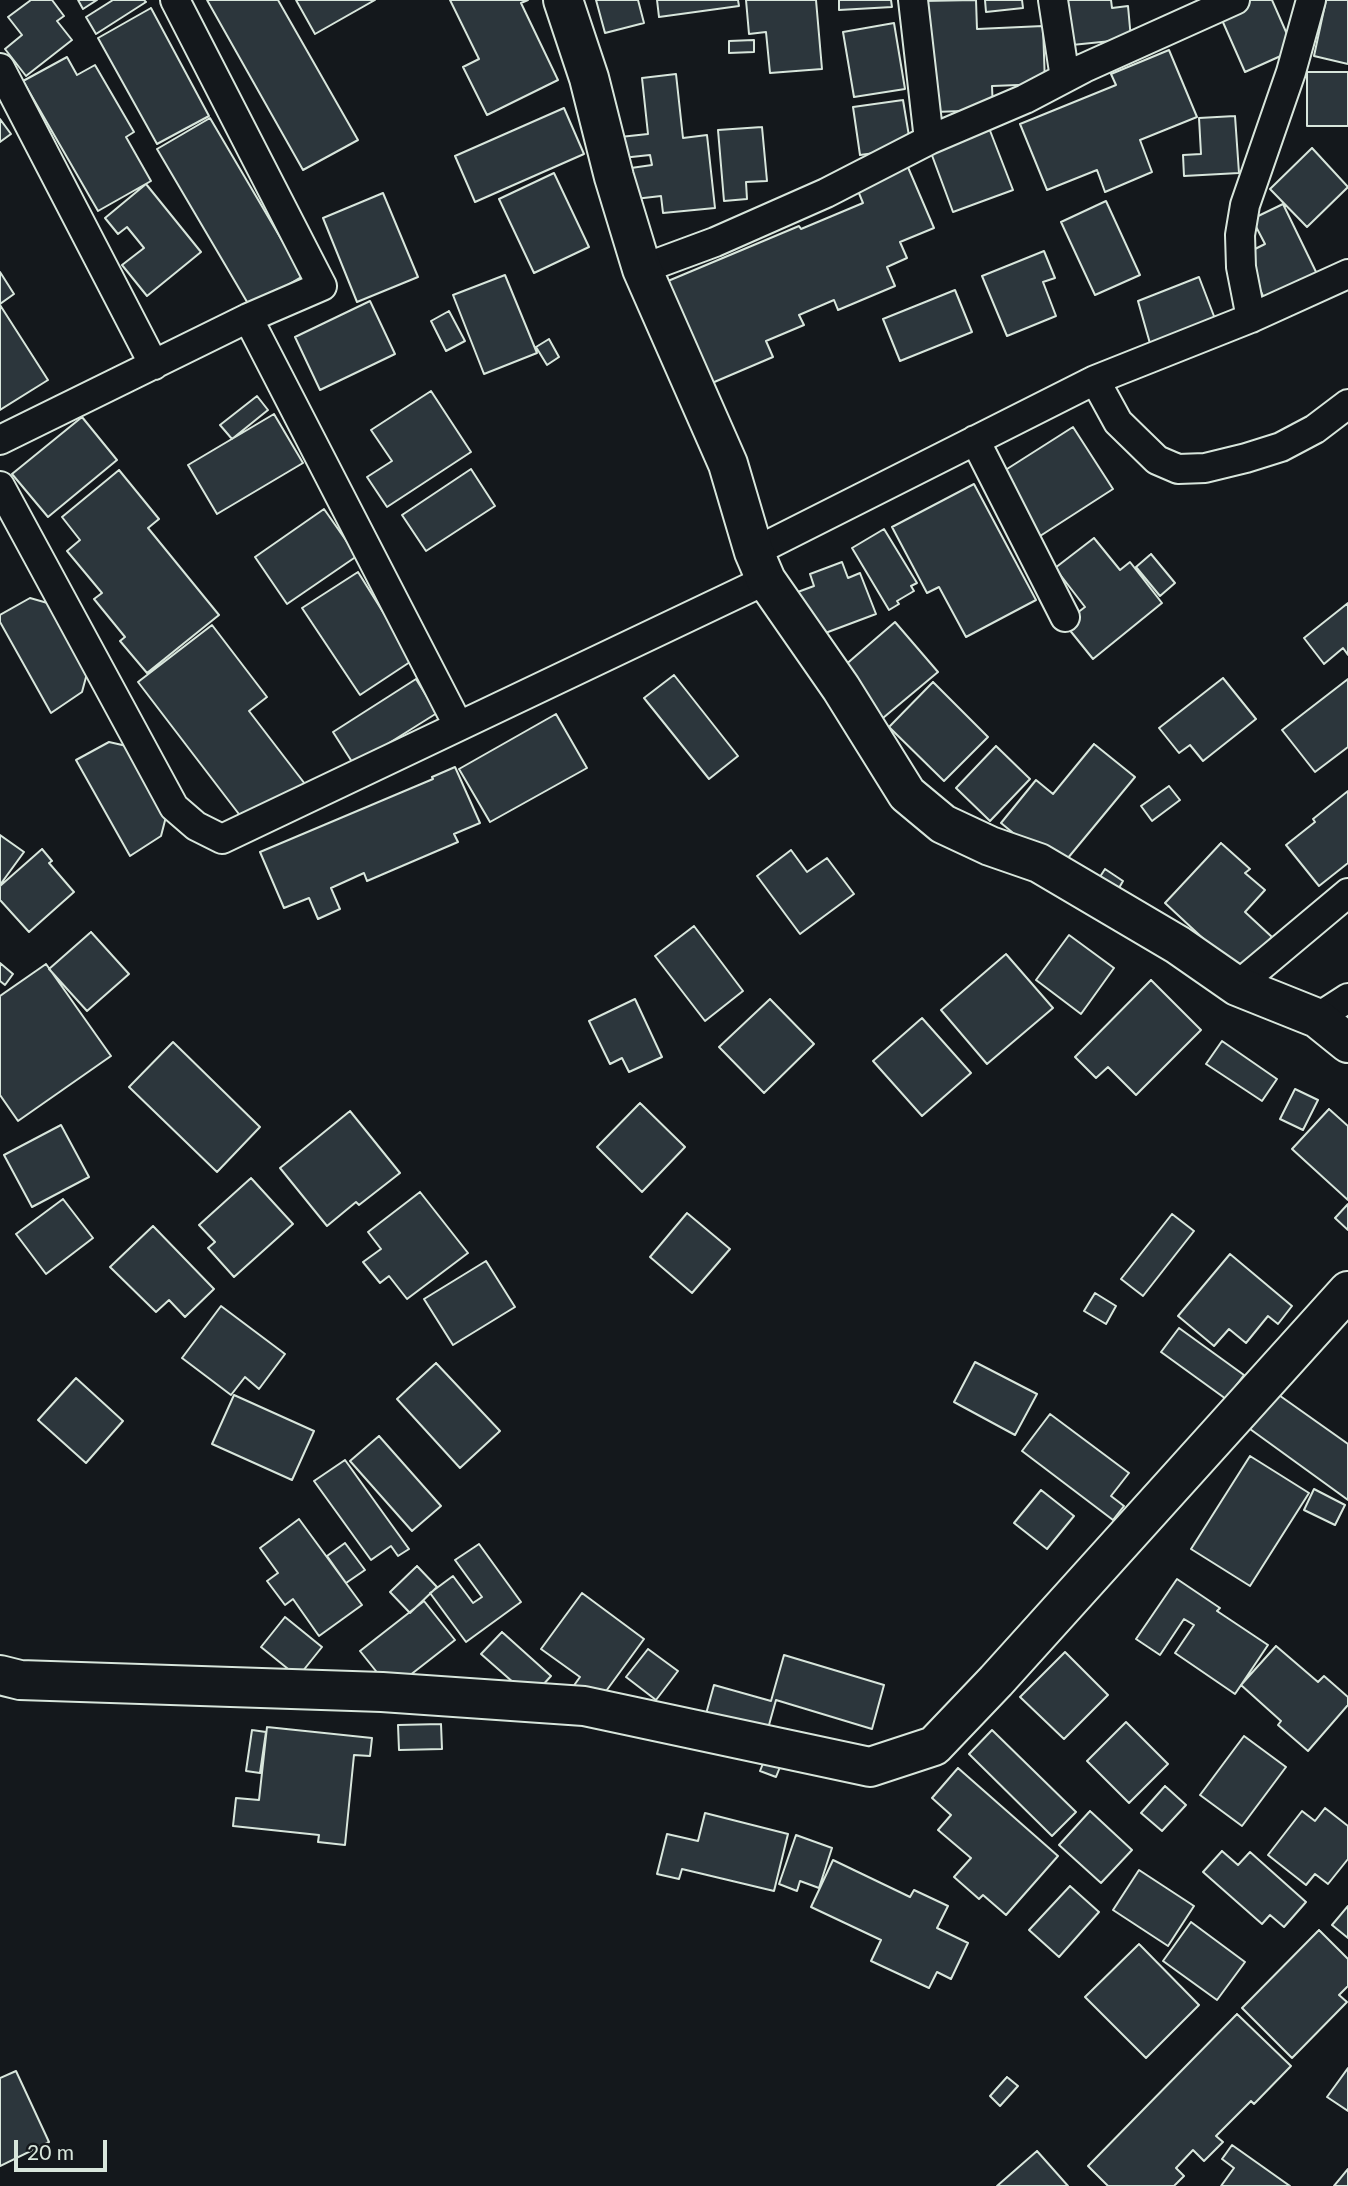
<!DOCTYPE html>
<style>
body{margin:0}
#map{position:relative;width:1348px;height:2186px;overflow:hidden;background:#14181c;font-family:Lato,sans-serif}
canvas{display:block}
.scale{position:absolute;left:14px;top:2140px;width:93px;height:32px;box-sizing:border-box;border:4px solid #d8e6dc;border-top:0;padding-left:9px;font-size:21px;line-height:24px;white-space:nowrap;color:#d8e6dc;-webkit-text-stroke:5px #14181c;paint-order:stroke}
</style>
<div id="map">
<canvas width="1348" height="2186"></canvas>
<div class="scale">20 m</div>
</div>
<script>
const ctx = document.querySelector('canvas').getContext('2d');
ctx.lineJoin = 'round';
function paint(path, color) {
  ctx.fillStyle = color;
  ctx.fill(path, 'evenodd');
}
function shape(rows) {
  const path = new Path2D();
  for (const r of rows) {
    path.moveTo(r[0], r[1]);
    for (let i = 2; i < r.length; i += 2) path.lineTo(r[i], r[i + 1]);
  }
  return path;
}
function trace(path, color, width, dash) {
  ctx.strokeStyle = color;
  ctx.lineWidth = width;
  ctx.lineCap = dash ? 'butt' : 'round';
  ctx.setLineDash(dash || []);
  ctx.stroke(path);
}
const building = shape([
 [31,0,52,0,64,16,57,21,72,40,26,76,5,49,22,35,8,17,31,0],
 [78,0,97,0,83,9,78,0],
 [113,0,144,0,146,2,96,34,86,17,113,0],
 [207,0,278,0,358,140,303,170,207,0],
 [296,0,375,0,315,34,296,0],
 [450,0,528,0,521,3,558,80,487,115,463,67,479,59,450,0],
 [596,0,638,0,644,23,605,33,596,0],
 [657,0,738,0,739,6,659,17,657,0],
 [746,0,816,0,822,69,770,73,766,32,749,34,746,0],
 [839,0,891,0,892,7,839,10,839,0],
 [976,0,977,29,1043,26,1045,84,992,86,993,110,934,112,923,1,976,0],
 [985,0,1022,0,1023,8,986,12,985,0],
 [1057,0,1111,0,1112,8,1128,6,1131,39,1062,46,1057,0],
 [1244,0,1272,0,1294,50,1245,72,1218,11,1244,0],
 [1326,0,1348,0,1348,64,1314,56,1326,0],
 [151,8,209,116,157,144,98,38,151,8],
 [894,23,905,89,854,97,843,32,894,23],
 [754,40,754,52,729,53,729,41,754,40],
 [1169,50,1197,117,1140,140,1152,172,1105,192,1097,170,1047,190,1020,124,1116,85,1111,74,1169,50],
 [67,57,77,75,95,65,134,132,126,137,151,181,98,211,23,81,67,57],
 [1307,72,1348,72,1348,126,1307,126,1307,72],
 [676,74,683,138,707,135,715,208,663,213,661,196,635,199,631,168,652,165,650,155,622,158,620,137,648,134,642,78,676,74],
 [903,100,911,148,860,155,853,107,903,100],
 [564,108,584,154,475,202,455,156,564,108],
 [1235,116,1239,173,1184,176,1183,155,1201,154,1199,118,1235,116],
 [210,118,303,276,250,307,157,149,210,118],
 [0,119,11,134,0,142,0,119],
 [762,127,767,181,746,182,747,199,724,201,718,130,762,127],
 [989,128,1013,190,953,212,930,150,989,128],
 [1312,148,1348,187,1307,227,1270,189,1312,148],
 [907,165,934,228,900,242,907,258,887,267,895,286,838,310,834,300,799,315,804,325,766,341,773,357,712,383,668,281,799,226,801,229,863,203,856,186,907,165],
 [554,173,589,247,534,273,499,199,554,173],
 [146,184,201,252,147,296,122,265,144,248,127,227,118,234,105,218,146,184],
 [383,193,418,277,357,302,323,218,383,193],
 [1106,201,1140,275,1095,295,1061,222,1106,201],
 [1283,204,1319,278,1267,304,1243,255,1265,244,1252,219,1283,204],
 [1044,251,1055,278,1043,282,1056,316,1007,336,982,276,1044,251],
 [0,272,14,294,0,304,0,272],
 [505,275,537,353,484,374,453,295,505,275],
 [1199,277,1217,324,1151,347,1138,301,1199,277],
 [955,290,972,332,900,361,883,319,955,290],
 [370,301,395,354,320,390,295,337,370,301],
 [0,305,48,380,0,410,0,305],
 [449,311,465,341,446,351,431,321,449,311],
 [549,339,559,357,547,365,536,347,549,339],
 [431,391,471,452,387,507,367,477,392,461,371,430,431,391],
 [257,396,268,410,232,439,220,425,257,396],
 [274,414,303,463,217,514,188,465,274,414],
 [82,417,117,460,48,517,12,474,82,417],
 [1073,427,1113,489,1037,538,996,476,1073,427],
 [471,469,495,506,426,551,402,515,471,469],
 [119,470,159,519,148,528,219,615,147,673,120,641,125,637,94,599,102,593,67,551,80,540,62,517,119,470],
 [974,484,1036,600,966,637,939,587,927,593,892,527,974,484],
 [324,509,357,556,287,604,255,557,324,509],
 [884,529,917,583,911,586,914,591,897,601,899,604,889,610,852,548,884,529],
 [1094,538,1120,570,1130,562,1162,603,1093,659,1064,623,1085,607,1055,568,1094,538],
 [1151,554,1175,583,1160,596,1136,567,1151,554],
 [842,562,848,578,860,573,876,614,812,638,795,593,814,586,810,574,842,562],
 [358,572,413,660,360,695,302,608,358,572],
 [30,598,51,604,89,666,82,692,51,713,0,622,0,615,30,598],
 [1348,603,1348,655,1343,648,1324,664,1304,638,1348,603],
 [895,622,938,672,877,723,836,673,895,622],
 [212,625,267,697,249,711,305,784,245,822,138,682,212,625],
 [674,675,738,756,709,779,644,698,674,675],
 [1223,678,1256,719,1203,761,1190,745,1179,753,1159,728,1223,678],
 [416,679,437,713,354,765,333,732,416,679],
 [1348,679,1348,747,1315,772,1282,730,1348,679],
 [933,682,988,737,944,781,889,727,933,682],
 [556,714,587,768,490,822,459,769,556,714],
 [109,742,131,747,168,809,161,836,130,856,76,760,109,742],
 [1094,744,1135,777,1058,870,1001,823,1036,780,1053,794,1094,744],
 [996,746,1030,779,990,821,956,788,996,746],
 [455,767,480,823,454,834,458,842,367,881,364,873,331,888,340,909,318,919,309,898,284,908,260,852,433,779,432,777,455,767],
 [1169,786,1180,800,1152,821,1141,806,1169,786],
 [1348,791,1348,863,1319,886,1286,845,1315,822,1313,819,1348,791],
 [0,835,24,852,0,885,0,835],
 [1221,843,1250,869,1245,873,1265,890,1245,912,1272,937,1239,972,1165,903,1221,843],
 [42,849,52,861,49,863,74,892,29,932,0,900,0,886,42,849],
 [791,850,807,872,827,858,854,894,800,934,757,876,791,850],
 [1105,869,1123,881,1115,895,1096,883,1105,869],
 [694,926,743,991,705,1021,655,956,694,926],
 [91,932,129,974,87,1011,49,969,91,932],
 [1069,935,1114,968,1081,1014,1036,980,1069,935],
 [1006,954,1053,1008,987,1064,941,1010,1006,954],
 [0,963,13,974,5,985,0,981,0,963],
 [46,964,111,1056,18,1121,0,1095,0,996,46,964],
 [1151,980,1201,1030,1136,1095,1108,1067,1096,1078,1075,1057,1151,980],
 [635,999,662,1057,629,1072,622,1058,610,1064,589,1021,635,999],
 [770,999,814,1044,764,1093,719,1047,770,999],
 [922,1018,971,1073,922,1116,873,1061,922,1018],
 [1222,1041,1277,1079,1262,1101,1206,1064,1222,1041],
 [173,1042,260,1127,217,1172,129,1087,173,1042],
 [1295,1089,1318,1100,1303,1130,1280,1119,1295,1089],
 [640,1103,685,1147,642,1192,597,1147,640,1103],
 [1329,1109,1348,1126,1348,1200,1292,1149,1329,1109],
 [350,1111,400,1173,359,1205,356,1202,327,1226,280,1168,350,1111],
 [61,1125,89,1177,32,1207,4,1155,61,1125],
 [251,1178,293,1224,234,1277,208,1248,215,1242,199,1225,251,1178],
 [420,1192,468,1253,407,1299,389,1276,380,1283,363,1262,381,1249,368,1232,420,1192],
 [63,1199,93,1238,46,1274,16,1234,63,1199],
 [1348,1204,1348,1230,1335,1218,1348,1204],
 [687,1213,730,1249,692,1293,650,1257,687,1213],
 [1172,1214,1194,1231,1143,1296,1121,1279,1172,1214],
 [153,1226,214,1289,185,1317,169,1300,156,1312,110,1267,153,1226],
 [1230,1254,1292,1306,1278,1324,1268,1316,1246,1343,1229,1329,1214,1346,1178,1316,1230,1254],
 [486,1261,515,1307,453,1345,424,1299,486,1261],
 [1095,1293,1116,1306,1106,1324,1084,1311,1095,1293],
 [221,1306,285,1354,259,1389,245,1377,231,1395,182,1358,221,1306],
 [1179,1328,1244,1375,1226,1399,1161,1352,1179,1328],
 [975,1362,1037,1394,1015,1435,954,1402,975,1362],
 [436,1363,500,1431,460,1468,397,1399,436,1363],
 [76,1378,123,1421,86,1463,38,1420,76,1378],
 [1276,1393,1348,1444,1348,1500,1250,1429,1276,1393],
 [234,1395,314,1431,292,1480,212,1444,234,1395],
 [1050,1414,1129,1473,1111,1496,1124,1506,1113,1520,1022,1451,1050,1414],
 [379,1436,441,1506,412,1531,350,1461,379,1436],
 [1250,1456,1309,1493,1250,1586,1191,1549,1250,1456],
 [345,1460,409,1549,398,1556,391,1546,371,1560,314,1481,345,1460],
 [1314,1489,1345,1505,1335,1525,1304,1510,1314,1489],
 [1041,1490,1074,1516,1047,1549,1014,1523,1041,1490],
 [299,1519,362,1605,319,1636,293,1599,285,1605,267,1581,278,1573,260,1548,299,1519],
 [345,1543,365,1570,346,1583,327,1556,345,1543],
 [479,1544,521,1602,466,1642,430,1593,453,1576,473,1603,482,1597,455,1560,479,1544],
 [417,1566,437,1587,410,1613,390,1592,417,1566],
 [1177,1579,1220,1608,1217,1611,1268,1645,1235,1694,1175,1653,1194,1625,1184,1619,1160,1655,1136,1639,1177,1579],
 [582,1593,644,1639,593,1709,570,1691,580,1677,541,1649,582,1593],
 [424,1601,455,1640,391,1690,360,1651,424,1601],
 [285,1617,322,1647,298,1677,261,1647,285,1617],
 [502,1632,551,1676,531,1698,481,1654,502,1632],
 [1276,1646,1318,1682,1324,1676,1348,1697,1348,1705,1308,1751,1278,1725,1281,1721,1241,1685,1276,1646],
 [648,1649,678,1671,656,1700,626,1677,648,1649],
 [1065,1652,1108,1695,1064,1739,1020,1697,1065,1652],
 [784,1655,884,1685,872,1729,776,1700,767,1732,706,1714,714,1685,771,1701,784,1655],
 [1126,1722,1168,1764,1129,1803,1087,1761,1126,1722],
 [441,1724,442,1749,399,1750,398,1725,441,1724],
 [267,1727,372,1738,370,1756,354,1755,345,1845,318,1842,319,1835,233,1826,236,1798,259,1800,267,1727],
 [252,1730,266,1732,260,1773,246,1771,252,1730],
 [992,1730,1076,1812,1052,1836,969,1754,992,1730],
 [1244,1736,1286,1767,1242,1826,1200,1795,1244,1736],
 [766,1756,782,1762,776,1777,760,1771,766,1756],
 [958,1768,1058,1856,1006,1915,983,1895,979,1899,954,1877,971,1858,938,1830,951,1815,932,1798,958,1768],
 [1165,1786,1186,1805,1162,1831,1141,1813,1165,1786],
 [1325,1808,1348,1826,1348,1859,1328,1884,1315,1874,1306,1885,1268,1855,1302,1811,1315,1821,1325,1808],
 [1090,1811,1132,1850,1101,1883,1059,1845,1090,1811],
 [705,1813,788,1834,774,1891,682,1869,679,1879,657,1874,667,1834,698,1841,705,1813],
 [796,1835,832,1848,819,1888,800,1881,797,1891,779,1884,796,1835],
 [1222,1851,1238,1865,1250,1852,1306,1902,1284,1927,1270,1915,1262,1924,1203,1872,1222,1851],
 [833,1860,910,1897,914,1890,948,1906,937,1928,968,1943,951,1979,937,1972,929,1988,871,1961,881,1940,811,1907,833,1860],
 [1139,1870,1194,1906,1168,1946,1113,1910,1139,1870],
 [1070,1886,1099,1912,1059,1957,1029,1930,1070,1886],
 [1348,1906,1348,1938,1332,1925,1348,1906],
 [1191,1922,1245,1962,1217,2000,1163,1961,1191,1922],
 [1319,1930,1348,1959,1348,1986,1339,1995,1347,2002,1292,2058,1242,2008,1319,1930],
 [1139,1944,1199,2005,1146,2058,1085,1997,1139,1944],
 [1237,2014,1291,2066,1254,2104,1251,2101,1216,2136,1223,2142,1204,2161,1193,2150,1176,2168,1184,2176,1174,2186,1108,2186,1088,2166,1237,2014],
 [1348,2068,1348,2111,1327,2097,1348,2068],
 [16,2071,49,2142,0,2166,0,2078,16,2071],
 [1007,2077,1018,2086,1000,2106,990,2096,1007,2077],
 [1232,2145,1290,2186,1221,2186,1234,2168,1222,2159,1232,2145],
 [1037,2151,1068,2186,997,2186,1037,2151],
 [1348,2169,1348,2186,1334,2186,1348,2169]
]);
const street = shape([
 [913,0,929,140],
 [1053,0,1065,78],
 [0,68,154,365],
 [642,269,715,242,826,193,929,140,1025,99,1084,68,1235,0],
 [248,318,458,725],
 [1251,318,1241,267,1240,235,1245,205,1291,72,1311,0],
 [1095,380,1251,318,1348,274],
 [0,440,248,318,322,286,175,0],
 [975,440,1065,617],
 [0,486,174,807,196,826,222,839,766,580],
 [754,552,1095,380,1118,422,1157,460,1178,469,1205,468,1246,458,1281,447,1315,429,1348,404],
 [1237,986,1348,893],
 [1317,1018,1348,998]
]);
const secondary = shape([
 [563,0,589,78,614,177,642,269,728,464,754,552,766,580,841,688,907,794,943,824,990,846,1039,863,1178,945,1237,986,1317,1018,1348,1043],
 [0,1675,20,1680,382,1692,584,1706,870,1767,934,1746,996,1681,1348,1291]
]);
paint(building, '#2c363c');
trace(building, '#d8e6dc', 2);
trace(street, '#d8e6dc', 32);
trace(secondary, '#d8e6dc', 42);
trace(street, '#14181c', 28);
trace(secondary, '#14181c', 38);
</script>
